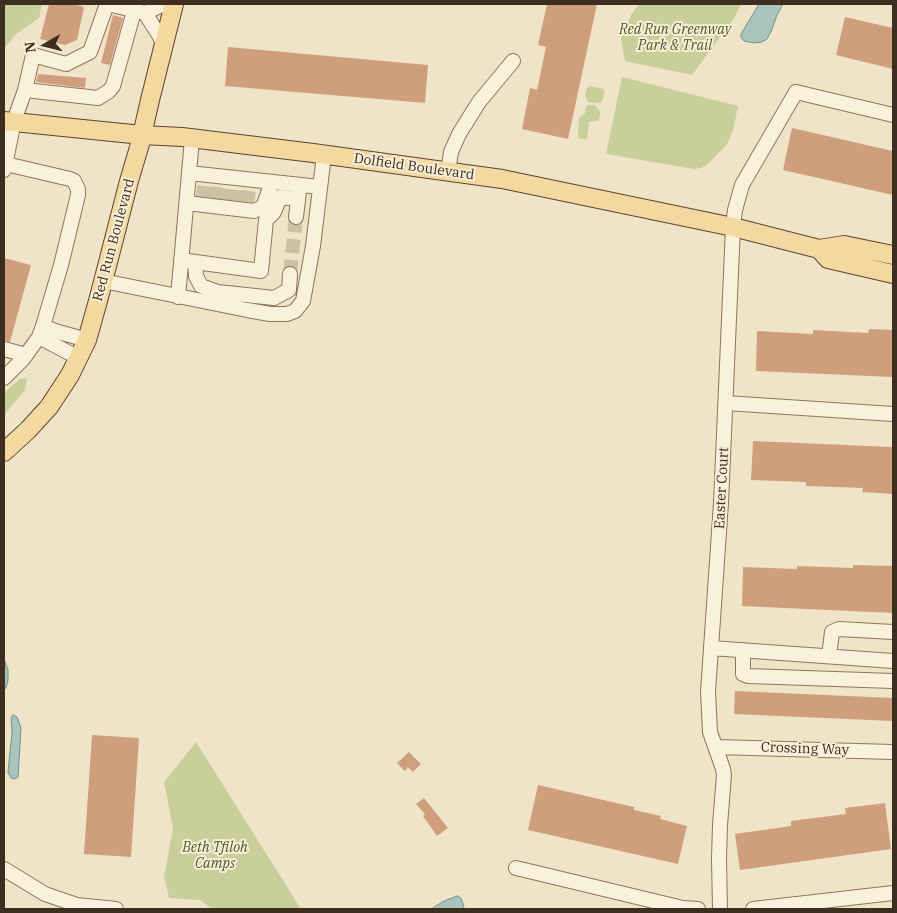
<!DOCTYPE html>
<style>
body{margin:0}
#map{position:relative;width:897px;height:913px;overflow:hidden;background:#f0e4c8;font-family:"IBM Plex Serif",serif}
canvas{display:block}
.frame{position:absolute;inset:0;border:5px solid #3d2e20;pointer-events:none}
.north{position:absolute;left:20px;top:20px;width:50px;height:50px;-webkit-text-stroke:4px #f7eed8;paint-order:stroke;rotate:262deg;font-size:14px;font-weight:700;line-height:20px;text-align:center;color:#3d2e20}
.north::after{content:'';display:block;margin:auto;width:18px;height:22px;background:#3d2e20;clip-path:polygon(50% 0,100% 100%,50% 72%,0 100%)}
</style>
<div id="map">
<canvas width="897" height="913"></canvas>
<div class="frame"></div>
<div class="north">N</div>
</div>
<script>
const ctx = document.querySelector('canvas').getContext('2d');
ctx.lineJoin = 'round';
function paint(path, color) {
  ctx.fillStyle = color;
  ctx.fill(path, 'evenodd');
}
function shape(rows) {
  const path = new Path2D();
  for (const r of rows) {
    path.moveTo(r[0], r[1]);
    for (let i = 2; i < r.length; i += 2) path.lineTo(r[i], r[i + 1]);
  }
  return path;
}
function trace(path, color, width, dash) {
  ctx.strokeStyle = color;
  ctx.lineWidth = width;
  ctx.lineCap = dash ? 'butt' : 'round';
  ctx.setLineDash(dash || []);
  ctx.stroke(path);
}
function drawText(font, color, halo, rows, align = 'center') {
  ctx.font = font + ' "IBM Plex Serif",serif';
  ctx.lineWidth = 4;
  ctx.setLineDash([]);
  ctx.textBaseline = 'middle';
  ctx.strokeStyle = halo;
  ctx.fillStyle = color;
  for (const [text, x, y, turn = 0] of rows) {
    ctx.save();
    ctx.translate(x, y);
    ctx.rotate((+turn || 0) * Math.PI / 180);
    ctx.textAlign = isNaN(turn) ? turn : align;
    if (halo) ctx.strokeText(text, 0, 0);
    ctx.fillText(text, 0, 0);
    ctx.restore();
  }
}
const green = shape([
 [4,4,42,4,39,18,15,35,4,49],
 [639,4,741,4,735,17,692,75,625,61,621,39,631,15],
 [622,77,738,106,733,131,727,144,709,163,701,168,694,169,606,154],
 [590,86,603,89,605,92,601,103,598,103,588,102,585,96,587,88],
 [588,105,594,105,598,108,600,112,599,120,597,121,589,122,587,139,579,139,578,135,579,118,585,113,586,106],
 [27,378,25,390,4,415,4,393,20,379],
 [196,742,301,909,212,909,200,900,169,898,164,877,173,828,164,782]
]);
const water = shape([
 [759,4,783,4,777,15,771,32,767,39,762,42,754,43,744,41,741,37,741,34,759,4],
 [4,659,8,670,8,680,6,688,4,689,4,659],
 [13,715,17,717,21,728,18,777,15,779,11,778,8,772,12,732,11,718,13,715],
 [457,896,461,898,464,906,462,909,431,909,444,901,457,896]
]);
const building = shape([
 [49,4,72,4,84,7,77,40,65,45,40,39],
 [547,4,597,4,568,139,522,129,530,88,537,90,546,47,538,45],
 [113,15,123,18,110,65,101,63],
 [845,17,893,28,893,69,836,55],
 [228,47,428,65,425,103,225,86],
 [38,74,86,78,85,88,36,82],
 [792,128,893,151,893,195,783,170],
 [4,258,31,265,10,342,4,340],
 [869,329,893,330,893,377,756,371,757,331,813,334,813,330,868,333],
 [753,441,893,447,893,494,862,492,863,488,806,486,806,482,751,480],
 [853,565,893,566,893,613,742,606,743,567,797,569,797,566,853,568],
 [735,691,893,698,893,721,734,714],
 [92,735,139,738,131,857,84,854],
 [409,752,421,764,413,772,408,767,405,771,397,763],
 [538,785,634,807,634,810,661,816,660,819,687,826,678,864,528,830],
 [424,798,448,828,437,836,423,816,425,814,416,804],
 [885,803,891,849,740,870,735,834,791,826,791,821,846,814,845,808]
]);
const minorTunnel = shape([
 [203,197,204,186],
 [215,199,216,187],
 [226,200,227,189],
 [236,201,237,190],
 [247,202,249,191],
 [290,274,296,217]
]);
const minor = shape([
 [108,4,145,13,164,4],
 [145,13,159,35,163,44],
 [25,90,98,98,109,91,113,86,136,4],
 [192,139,189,173,320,187],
 [4,170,14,121,25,90,33,55,66,64,90,52,107,4],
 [448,172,451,152,459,134,479,102,513,61],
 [187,203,254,211,263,207,272,182],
 [296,217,299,191],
 [181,260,261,271,266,220,274,212,280,197,298,199],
 [195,262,196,276,201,286,218,292,274,298,289,290],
 [103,281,247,310,270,314,287,314,295,311,303,301,313,246,324,155],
 [289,290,290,274],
 [178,297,189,173],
 [43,326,55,331,87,340],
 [39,337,79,358],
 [4,349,26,355],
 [4,378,23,359,39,337,43,326,61,265,78,195,78,189,74,181,70,179,6,164],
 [726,403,893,414],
 [711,648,893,661],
 [743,650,743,674,748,676,893,681],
 [829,656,832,632,839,629,893,632],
 [716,747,893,752],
 [516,868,683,908,698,909],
 [4,869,45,894,77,905,116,909],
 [720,909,719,859,720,825,724,775,723,769,710,732,708,692,721,503,733,227,735,210,742,185,796,92,893,115],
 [753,909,893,893]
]);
const major = shape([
 [4,121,142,135,182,137,313,153,502,179,733,227,819,249,844,245,893,255],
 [819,249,828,259,893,274],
 [4,452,28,430,49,407,70,375,87,340,98,301,129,181,140,144,150,100,174,4]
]);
const parkNames = [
 ["Red Run Greenway",675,30],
 ["Park & Trail",675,46],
 ["Beth Tfiloh",215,848],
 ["Camps",215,864]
];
const streetNames = [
 ["Dolfield Boulevard",414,167,8],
 ["Red Run Boulevard",114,240,-75],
 ["Easter Court",722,488,-87],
 ["Crossing Way",805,749,2]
];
paint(green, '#c9cf9b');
paint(water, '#a9c4bc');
trace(water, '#6f938a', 1);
paint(building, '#cf9f7d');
trace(minorTunnel, '#ccc0a6', 14, [14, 7]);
trace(minor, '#8d765c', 16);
trace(major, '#5b4430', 20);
trace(minor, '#faf1dc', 14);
trace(major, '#f3d9a0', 18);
drawText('italic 14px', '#4d5a26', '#f7eed8', parkNames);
drawText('14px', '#3d2e20', '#f7eed8', streetNames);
</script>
